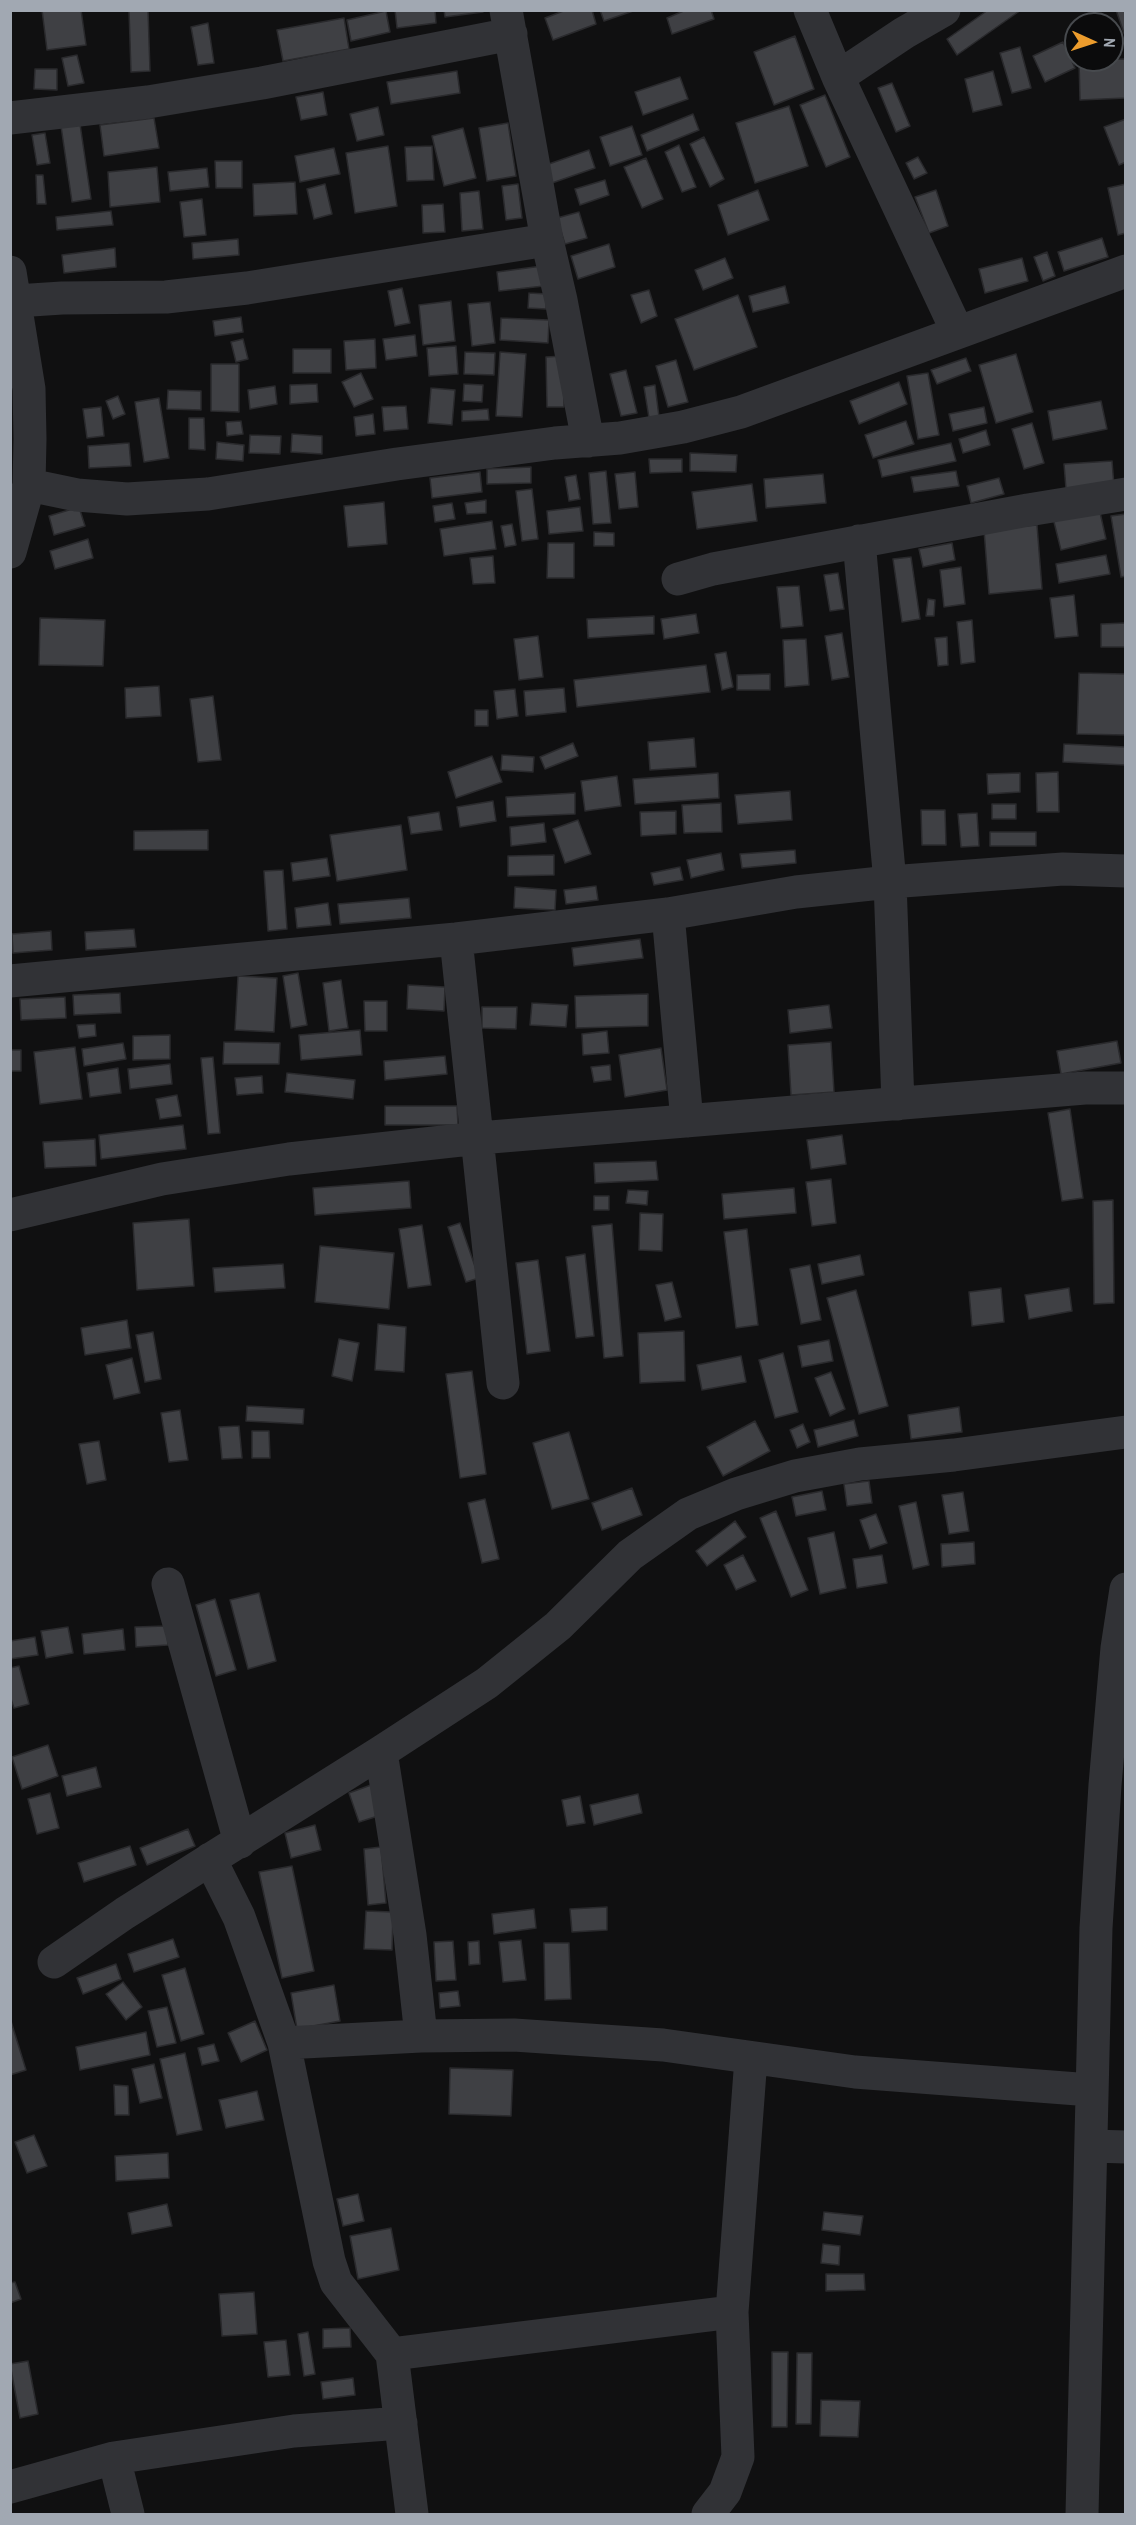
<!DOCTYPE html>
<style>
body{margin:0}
#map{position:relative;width:1136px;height:2525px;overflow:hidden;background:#101011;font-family:"Archivo Narrow",sans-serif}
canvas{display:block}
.frame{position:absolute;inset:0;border:12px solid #a1a8b2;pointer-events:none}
.north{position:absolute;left:1064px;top:12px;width:60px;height:60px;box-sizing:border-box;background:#0b0b0c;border:2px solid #474a4e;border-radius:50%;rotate:93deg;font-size:16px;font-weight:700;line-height:24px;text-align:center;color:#a1a8b2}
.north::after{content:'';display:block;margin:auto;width:21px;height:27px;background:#ec9c2d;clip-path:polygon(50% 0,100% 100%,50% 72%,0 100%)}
</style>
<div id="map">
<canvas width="1136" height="2525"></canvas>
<div class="frame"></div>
<div class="north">N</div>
</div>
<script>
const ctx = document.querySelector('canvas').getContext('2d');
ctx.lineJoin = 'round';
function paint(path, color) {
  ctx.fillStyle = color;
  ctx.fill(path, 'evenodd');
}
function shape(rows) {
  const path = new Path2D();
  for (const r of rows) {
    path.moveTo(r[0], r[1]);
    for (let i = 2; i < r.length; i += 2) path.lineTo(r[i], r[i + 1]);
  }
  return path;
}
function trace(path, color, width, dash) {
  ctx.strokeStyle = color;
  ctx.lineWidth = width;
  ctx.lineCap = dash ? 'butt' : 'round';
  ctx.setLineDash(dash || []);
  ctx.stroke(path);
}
const building = shape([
 [42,10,81,10,86,45,47,50,42,10],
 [129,10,148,10,150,71,131,72,129,10],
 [395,10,435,10,436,23,397,28,395,10],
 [444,10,483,10,483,12,445,17,444,10],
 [566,10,592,10,596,24,553,40,545,18,566,10],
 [600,10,636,10,604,21,600,10],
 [686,10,711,10,714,19,672,34,667,18,686,10],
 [988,10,1021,10,957,55,947,39,988,10],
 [1116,10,1126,10,1126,39,1116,10],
 [386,11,390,32,351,41,347,20,386,11],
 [344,18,349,49,283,61,277,30,344,18],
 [208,23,214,63,198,65,191,27,208,23],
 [795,36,814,89,774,105,754,52,795,36],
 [1063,42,1075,68,1045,82,1033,56,1063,42],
 [1020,47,1031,88,1012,93,1000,53,1020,47],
 [77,55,84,83,68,86,62,58,77,55],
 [1126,59,1126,98,1080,100,1079,60,1126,59],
 [35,69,57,69,57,90,34,89,35,69],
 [457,71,460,93,391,104,387,82,457,71],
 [993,71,1002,105,973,112,965,79,993,71],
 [680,77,688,99,643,115,635,92,680,77],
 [892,83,910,126,896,132,878,88,892,83],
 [323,92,327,115,301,120,296,97,323,92],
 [825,95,850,157,826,167,800,105,825,95],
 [789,106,808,166,755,183,736,123,789,106],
 [378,107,384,135,357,141,350,114,378,107],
 [693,114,699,130,647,151,641,135,693,114],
 [154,118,159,148,104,156,100,125,154,118],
 [1126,119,1126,162,1119,165,1104,127,1126,119],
 [508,123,516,176,487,181,479,128,508,123],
 [80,124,91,199,72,202,61,126,80,124],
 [632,126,642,155,610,166,600,137,632,126],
 [463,128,476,178,444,186,432,136,463,128],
 [45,133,50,163,37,165,32,135,45,133],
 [704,137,724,179,710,187,690,144,704,137],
 [679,145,696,187,682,192,665,152,679,145],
 [388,146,397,206,355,213,346,153,388,146],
 [432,146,434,180,407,181,405,147,432,146],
 [334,148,340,174,300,182,295,156,334,148],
 [589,150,595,168,552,183,546,165,589,150],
 [918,157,927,173,914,179,906,163,918,157],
 [646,158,663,199,642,208,624,167,646,158],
 [215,161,242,161,242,188,216,188,215,161],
 [157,167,160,202,110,207,108,172,157,167],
 [207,168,209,187,170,191,168,172,207,168],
 [36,175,43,175,46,204,37,204,36,175],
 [605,180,609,195,580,205,575,189,605,180],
 [295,182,297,214,254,216,253,184,295,182],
 [325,184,332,214,314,219,307,189,325,184],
 [518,184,522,218,506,220,502,186,518,184],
 [1126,184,1126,233,1118,235,1108,188,1126,184],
 [758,190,769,220,728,235,718,205,758,190],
 [936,190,948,226,929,233,915,197,936,190],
 [479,191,483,229,462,231,460,193,479,191],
 [202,199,206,235,184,237,180,202,202,199],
 [443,204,445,232,423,233,422,205,443,204],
 [111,211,113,225,57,230,56,217,111,211],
 [579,212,587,238,565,244,557,218,579,212],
 [1102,238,1108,257,1064,271,1058,252,1102,238],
 [238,239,239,255,193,259,192,243,238,239],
 [609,244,615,267,578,279,571,256,609,244],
 [115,248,116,267,64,273,62,255,115,248],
 [1047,252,1055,276,1043,281,1034,257,1047,252],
 [725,258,733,278,703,290,695,270,725,258],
 [1022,258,1028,281,985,293,979,269,1022,258],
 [542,266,544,286,499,291,497,272,542,266],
 [785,286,789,303,753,312,749,296,785,286],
 [402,288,410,323,395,326,388,291,402,288],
 [649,290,657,316,641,323,631,295,649,290],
 [529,293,547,294,546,309,528,308,529,293],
 [738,295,757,347,694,370,675,319,738,295],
 [451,301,455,341,423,345,419,305,451,301],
 [490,302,495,343,472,346,468,304,490,302],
 [241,317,243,332,215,336,213,321,241,317],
 [501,318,549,320,548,343,500,340,501,318],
 [415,335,417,356,386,360,383,339,415,335],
 [243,339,248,359,236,362,231,342,243,339],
 [375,339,376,368,346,370,344,341,375,339],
 [456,346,458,374,429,376,427,348,456,346],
 [293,349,331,349,331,373,293,373,293,349],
 [465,352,495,353,494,375,464,374,465,352],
 [500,352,526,354,522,417,496,416,500,352],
 [1016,354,1033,412,996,423,979,365,1016,354],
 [563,356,564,407,547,407,546,357,563,356],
 [966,358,971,371,937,384,931,370,966,358],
 [676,360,688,402,668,407,656,366,676,360],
 [211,364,239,364,239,412,211,411,211,364],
 [626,370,637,413,621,416,610,374,626,370],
 [361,373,373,399,354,407,342,382,361,373],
 [928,373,939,435,918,439,907,376,928,373],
 [899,382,907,404,859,424,850,401,899,382],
 [317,384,318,402,290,404,290,385,317,384],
 [464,384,483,385,482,402,463,401,464,384],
 [655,385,659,417,649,418,644,387,655,385],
 [275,386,277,404,250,409,248,390,275,386],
 [431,388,455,390,452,425,428,423,431,388],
 [168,390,201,391,201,410,167,409,168,390],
 [118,396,125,414,113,419,106,401,118,396],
 [159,398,169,458,144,462,135,402,159,398],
 [1101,401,1107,429,1053,440,1048,411,1101,401],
 [406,406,408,429,384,431,382,407,406,406],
 [101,407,104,436,87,438,83,409,101,407],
 [984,407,987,423,953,431,949,414,984,407],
 [488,409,489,420,462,421,462,411,488,409],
 [373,414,375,434,356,436,354,417,373,414],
 [189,418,204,418,205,450,189,449,189,418],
 [241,421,243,434,227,436,226,422,241,421],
 [906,421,914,444,873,458,865,435,906,421],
 [1032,423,1044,463,1024,469,1012,429,1032,423],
 [986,430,990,445,963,453,959,439,986,430],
 [292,434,322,436,322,454,291,452,292,434],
 [250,435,281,436,280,454,249,453,250,435],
 [217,442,244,445,243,461,216,459,217,442],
 [129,443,131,466,89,468,88,446,129,443],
 [951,443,956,461,882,477,878,460,951,443],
 [690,453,737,455,736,472,690,471,690,453],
 [649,459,682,459,682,472,650,473,649,459],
 [1112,461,1114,486,1066,489,1064,464,1112,461],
 [531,467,531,483,487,484,487,469,531,467],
 [606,471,611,523,593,524,589,473,606,471],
 [956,471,959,486,914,492,911,477,956,471],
 [480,472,482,492,432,498,430,478,480,472],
 [635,472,638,507,619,509,615,474,635,472],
 [823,474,826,503,766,508,764,479,823,474],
 [576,475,580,499,569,501,565,477,576,475],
 [999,478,1004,494,971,503,967,486,999,478],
 [752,484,757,521,697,529,692,492,752,484],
 [532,489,538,539,522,541,516,491,532,489],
 [486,500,486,513,467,514,465,503,486,500],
 [384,502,387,544,348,547,344,506,384,502],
 [452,503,455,519,435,522,433,506,452,503],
 [79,507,85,526,54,535,49,516,79,507],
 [580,507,583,531,549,534,547,511,580,507],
 [1099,508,1106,539,1061,550,1053,518,1099,508],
 [1126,514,1126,576,1121,577,1111,516,1126,514],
 [492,521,496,549,444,556,440,529,492,521],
 [512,524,516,545,505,547,501,526,512,524],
 [1037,525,1042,589,989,594,984,530,1037,525],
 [594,532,614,533,614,546,594,546,594,532],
 [88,539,93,558,55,569,50,551,88,539],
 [548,543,574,543,574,578,547,578,548,543],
 [952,543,955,560,923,567,919,549,952,543],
 [1106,555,1110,574,1059,583,1056,564,1106,555],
 [493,556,495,583,473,584,470,558,493,556],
 [911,557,920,619,902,622,893,559,911,557],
 [961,567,965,604,944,607,940,570,961,567],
 [838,573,844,609,830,611,824,575,838,573],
 [799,586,803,626,781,628,777,587,799,586],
 [1074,595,1078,636,1055,638,1050,598,1074,595],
 [928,599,935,600,934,616,926,616,928,599],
 [696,614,699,633,664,639,661,619,696,614],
 [654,616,654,634,588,638,587,619,654,616],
 [40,618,105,620,103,666,39,665,40,618],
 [972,620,975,662,961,664,957,622,972,620],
 [1126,623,1126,647,1101,647,1101,624,1126,623],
 [842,633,849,677,832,680,825,636,842,633],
 [538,636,543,677,519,680,514,639,538,636],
 [947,637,948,665,938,666,935,638,947,637],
 [806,639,809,685,785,687,783,640,806,639],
 [726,652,733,687,722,690,715,654,726,652],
 [706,665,710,692,577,707,574,680,706,665],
 [1079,673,1126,674,1126,735,1077,734,1079,673],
 [770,674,770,690,737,690,737,675,770,674],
 [159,686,161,716,126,718,125,688,159,686],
 [564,688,566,712,526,716,524,691,564,688],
 [515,689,518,716,497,719,494,691,515,689],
 [213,696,221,760,198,762,190,699,213,696],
 [475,710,488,710,488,726,475,726,475,710],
 [694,738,696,767,650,770,648,742,694,738],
 [573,743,578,756,545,769,540,757,573,743],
 [1064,744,1126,747,1126,765,1063,762,1064,744],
 [502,755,534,757,533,772,501,770,502,755],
 [492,756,502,782,456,798,448,772,492,756],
 [1058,772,1059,812,1037,812,1036,773,1058,772],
 [718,773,719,798,635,804,633,779,718,773],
 [1020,773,1020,792,988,794,987,774,1020,773],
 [617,776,621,806,585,811,581,781,617,776],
 [790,791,792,820,738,824,735,795,790,791],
 [575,793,575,814,507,817,506,797,575,793],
 [493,801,496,821,460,827,457,807,493,801],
 [721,803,722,832,684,833,682,805,721,803],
 [992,804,1016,804,1016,819,992,819,992,804],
 [921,810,945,810,946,845,922,845,921,810],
 [676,811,676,834,641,836,640,812,676,811],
 [439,812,442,830,411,834,408,817,439,812],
 [977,813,979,846,961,847,958,814,977,813],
 [578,820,591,854,565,863,553,829,578,820],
 [544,823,546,842,511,846,510,827,544,823],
 [401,825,407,870,337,881,330,835,401,825],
 [208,830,208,850,134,850,134,831,208,830],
 [990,832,1036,832,1036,846,990,846,990,832],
 [795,850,796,863,742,868,740,854,795,850],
 [721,853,724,870,691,878,687,860,721,853],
 [554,855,554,875,508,876,508,856,554,855],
 [327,858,330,876,293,881,291,863,327,858],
 [680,867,683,880,654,885,651,873,680,867],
 [283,870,287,929,268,931,264,871,283,870],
 [596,886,598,900,566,904,564,890,596,886],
 [515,887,556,890,555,910,514,908,515,887],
 [409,898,411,918,340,924,338,904,409,898],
 [328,903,331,925,297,928,295,908,328,903],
 [134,929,136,947,86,950,85,932,134,929],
 [51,931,52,950,13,953,12,934,51,931],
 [640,939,643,958,574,966,572,948,640,939],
 [298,973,307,1025,291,1028,283,976,298,973],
 [238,976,277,978,274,1032,235,1030,238,976],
 [341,980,348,1028,329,1031,323,983,341,980],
 [408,985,445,987,444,1011,407,1009,408,985],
 [120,993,121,1013,74,1015,73,995,120,993],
 [648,994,648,1026,576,1028,575,996,648,994],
 [65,997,66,1018,21,1020,20,999,65,997],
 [364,1001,387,1001,387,1031,365,1031,364,1001],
 [532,1003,568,1005,566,1027,530,1025,532,1003],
 [829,1005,832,1028,790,1033,788,1010,829,1005],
 [482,1007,517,1007,516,1029,482,1028,482,1007],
 [95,1024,96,1036,79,1038,77,1025,95,1024],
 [360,1030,362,1055,301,1060,299,1035,360,1030],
 [607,1031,609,1053,583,1055,582,1034,607,1031],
 [170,1035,170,1059,133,1060,133,1036,170,1035],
 [1117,1041,1121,1063,1061,1074,1057,1051,1117,1041],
 [224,1042,280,1043,279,1064,223,1064,224,1042],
 [831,1042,834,1092,791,1095,788,1045,831,1042],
 [123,1043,126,1059,84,1066,82,1049,123,1043],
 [75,1047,82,1099,40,1104,34,1052,75,1047],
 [661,1048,667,1090,625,1097,619,1055,661,1048],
 [10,1050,21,1050,21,1071,10,1071,10,1050],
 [445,1056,447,1074,385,1080,384,1061,445,1056],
 [213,1057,220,1133,208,1134,201,1058,213,1057],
 [170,1064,172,1084,130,1089,128,1069,170,1064],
 [610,1065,611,1080,594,1082,591,1067,610,1065],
 [118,1068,121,1093,90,1097,87,1073,118,1068],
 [287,1073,355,1080,353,1099,285,1092,287,1073],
 [262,1076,263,1093,237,1095,235,1078,262,1076],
 [177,1095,181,1116,160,1119,156,1099,177,1095],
 [385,1106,457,1106,458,1125,385,1125,385,1106],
 [1070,1109,1083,1198,1062,1201,1048,1113,1070,1109],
 [183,1125,186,1149,101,1159,99,1135,183,1125],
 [842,1135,846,1164,811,1169,807,1140,842,1135],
 [95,1139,96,1166,45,1168,43,1142,95,1139],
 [656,1161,658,1180,595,1183,594,1163,656,1161],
 [831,1179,836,1223,812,1226,806,1182,831,1179],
 [409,1181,411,1208,315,1215,313,1188,409,1181],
 [794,1188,796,1213,724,1219,722,1194,794,1188],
 [628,1190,648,1191,647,1205,626,1203,628,1190],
 [594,1196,609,1196,609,1210,594,1210,594,1196],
 [1113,1200,1114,1303,1094,1304,1093,1201,1113,1200],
 [640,1213,663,1214,662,1251,639,1250,640,1213],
 [189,1219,194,1286,137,1290,133,1223,189,1219],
 [460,1223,479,1278,466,1282,448,1227,460,1223],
 [612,1224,623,1356,604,1358,592,1226,612,1224],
 [422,1225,431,1285,408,1288,399,1229,422,1225],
 [747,1229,758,1325,736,1328,724,1232,747,1229],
 [320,1246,394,1253,389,1309,315,1302,320,1246],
 [585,1254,594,1336,576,1338,566,1257,585,1254],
 [860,1255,864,1275,822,1284,818,1264,860,1255],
 [538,1260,550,1351,527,1354,516,1263,538,1260],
 [283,1264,285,1288,215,1292,213,1268,283,1264],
 [810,1265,821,1320,801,1324,790,1269,810,1265],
 [672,1282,681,1317,665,1321,656,1285,672,1282],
 [1001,1288,1004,1322,972,1326,969,1292,1001,1288],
 [1069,1288,1072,1311,1029,1319,1025,1295,1069,1288],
 [856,1290,888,1406,859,1414,827,1298,856,1290],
 [127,1320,131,1348,85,1355,81,1328,127,1320],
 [378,1324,406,1327,404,1372,375,1370,378,1324],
 [684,1331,685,1381,640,1383,638,1333,684,1331],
 [153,1332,161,1379,145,1382,136,1335,153,1332],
 [339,1339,359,1343,352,1381,332,1376,339,1339],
 [829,1340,833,1361,802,1367,798,1346,829,1340],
 [783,1353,798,1412,775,1418,759,1360,783,1353],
 [741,1356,746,1382,702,1390,697,1365,741,1356],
 [132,1358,140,1393,114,1399,106,1365,132,1358],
 [472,1371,486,1474,460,1478,446,1374,472,1371],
 [831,1372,845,1409,830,1416,815,1378,831,1372],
 [247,1406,304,1409,303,1424,246,1421,247,1406],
 [959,1407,962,1432,911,1439,908,1415,959,1407],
 [180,1410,188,1460,169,1462,161,1413,180,1410],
 [854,1420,858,1436,818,1447,814,1430,854,1420],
 [755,1421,770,1451,723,1476,707,1447,755,1421],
 [803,1424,810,1442,797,1448,790,1430,803,1424],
 [239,1426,242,1458,222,1459,219,1427,239,1426],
 [252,1431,269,1431,270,1458,252,1458,252,1431],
 [569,1432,589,1499,552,1509,533,1443,569,1432],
 [99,1441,106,1480,87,1484,79,1444,99,1441],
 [869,1481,872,1503,847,1506,844,1484,869,1481],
 [632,1488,642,1515,602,1530,592,1503,632,1488],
 [822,1491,826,1510,796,1516,792,1497,822,1491],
 [963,1492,969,1531,949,1534,942,1495,963,1492],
 [485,1499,499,1559,482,1563,468,1503,485,1499],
 [916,1502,929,1565,913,1569,899,1506,916,1502],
 [776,1511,808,1590,791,1597,760,1518,776,1511],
 [876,1514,887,1543,870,1549,860,1520,876,1514],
 [735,1521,746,1537,707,1566,696,1551,735,1521],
 [834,1532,846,1588,820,1594,808,1538,834,1532],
 [974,1542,975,1564,942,1567,941,1544,974,1542],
 [743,1555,756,1581,736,1590,724,1565,743,1555],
 [882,1555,887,1583,857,1588,853,1559,882,1555],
 [259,1593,276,1661,248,1669,230,1600,259,1593],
 [215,1599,236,1670,216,1676,196,1605,215,1599],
 [166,1626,168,1645,136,1647,135,1627,166,1626],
 [68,1627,73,1653,46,1658,41,1631,68,1627],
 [123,1629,125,1650,84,1654,82,1634,123,1629],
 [35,1637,38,1655,10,1659,10,1641,35,1637],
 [19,1666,29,1704,14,1708,10,1696,10,1668,19,1666],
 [48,1745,58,1776,22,1789,12,1757,48,1745],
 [96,1767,101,1787,67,1796,62,1776,96,1767],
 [371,1785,381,1815,359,1822,349,1793,371,1785],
 [50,1793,59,1828,37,1834,28,1799,50,1793],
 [638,1794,642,1813,594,1825,590,1805,638,1794],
 [580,1796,585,1823,567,1826,562,1800,580,1796],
 [315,1825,321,1850,291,1858,285,1833,315,1825],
 [188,1829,195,1846,147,1865,140,1848,188,1829],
 [130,1846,136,1865,84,1882,78,1863,130,1846],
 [381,1847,386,1903,368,1905,364,1849,381,1847],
 [292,1866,314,1971,282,1978,259,1872,292,1866],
 [607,1907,607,1930,572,1932,570,1909,607,1907],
 [534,1909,536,1928,494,1934,492,1914,534,1909],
 [366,1911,393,1912,392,1950,364,1949,366,1911],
 [173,1939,179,1957,134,1972,128,1954,173,1939],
 [521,1940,526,1980,503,1982,499,1942,521,1940],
 [453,1941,456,1980,436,1981,434,1942,453,1941],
 [479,1941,480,1964,469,1965,468,1942,479,1941],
 [544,1943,569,1943,571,1999,545,2000,544,1943],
 [116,1964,121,1979,83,1994,77,1978,116,1964],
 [185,1968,204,2034,181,2041,162,1975,185,1968],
 [123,1982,142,2007,126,2020,106,1994,123,1982],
 [334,1985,340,2021,297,2029,291,1993,334,1985],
 [458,1991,460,2006,440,2008,439,1993,458,1991],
 [167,2007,176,2043,157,2047,148,2011,167,2007],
 [10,2018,26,2070,10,2075,10,2018],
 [255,2021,267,2050,241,2062,228,2033,255,2021],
 [146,2032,150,2055,80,2070,76,2047,146,2032],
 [214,2044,219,2061,202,2065,198,2048,214,2044],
 [185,2053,202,2130,177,2135,160,2059,185,2053],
 [154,2064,162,2098,140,2103,132,2069,154,2064],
 [450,2068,513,2070,511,2116,449,2114,450,2068],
 [114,2085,128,2086,129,2115,115,2115,114,2085],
 [257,2091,264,2120,226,2128,219,2100,257,2091],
 [34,2135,47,2166,27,2173,15,2142,34,2135],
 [168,2153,169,2178,116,2181,115,2156,168,2153],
 [358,2194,364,2221,343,2226,337,2199,358,2194],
 [167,2204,172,2226,132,2234,128,2213,167,2204],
 [824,2212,863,2216,860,2235,822,2230,824,2212],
 [391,2228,399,2270,358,2279,350,2236,391,2228],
 [823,2244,840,2246,839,2265,821,2263,823,2244],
 [826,2274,864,2274,865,2290,826,2291,826,2274],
 [15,2282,21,2299,10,2303,10,2283,15,2282],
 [254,2292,257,2334,222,2336,219,2294,254,2292],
 [350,2328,351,2347,323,2348,323,2329,350,2328],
 [308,2332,315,2374,304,2376,298,2334,308,2332],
 [286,2340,290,2375,268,2377,264,2342,286,2340],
 [772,2352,788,2352,787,2427,772,2427,772,2352],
 [797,2353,812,2353,811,2424,796,2424,797,2353],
 [28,2361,38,2414,20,2418,10,2364,28,2361],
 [353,2378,355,2395,323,2399,321,2382,353,2378],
 [821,2400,860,2401,858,2437,820,2436,821,2400]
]);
const minor = shape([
 [506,10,547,240,561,300,588,441],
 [810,10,838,77,957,331],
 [838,77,904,33,944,10],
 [10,118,148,102,262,83,511,34],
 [10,272,29,389,30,439,29,485,10,552],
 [16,301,62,298,166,297,247,288,547,240],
 [29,485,77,495,127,499,208,494,397,464,555,443,620,438,683,427,741,412,1126,271],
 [859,541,890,882,898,1104],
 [678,579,713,569,1028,510,1126,494],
 [668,914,687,1121],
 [456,939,503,1383],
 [10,981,456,939,668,914,796,892,890,882,1063,869,1126,871],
 [10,1215,162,1179,289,1159,479,1138,1085,1088,1126,1088],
 [168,1584,240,1842],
 [381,1752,410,1935,421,2036],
 [210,1859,239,1917,284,2043,329,2261,336,2282,392,2354,412,2514],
 [54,1962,125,1913,381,1752,487,1683,558,1626,630,1555,688,1514,736,1494,795,1476,860,1464,954,1455,1126,1432],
 [284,2043,421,2036,514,2035,663,2045,855,2072,1091,2090],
 [1091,2146,1126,2147],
 [392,2354,732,2312],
 [114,2458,128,2514],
 [10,2487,114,2458,294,2431,401,2423],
 [708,2514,725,2492,738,2457,732,2312,751,2058],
 [1082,2514,1096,1928,1105,1785,1117,1648,1126,1589]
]);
paint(building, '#3f4044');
trace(building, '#2a2a2d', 1.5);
trace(minor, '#313236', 33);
</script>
